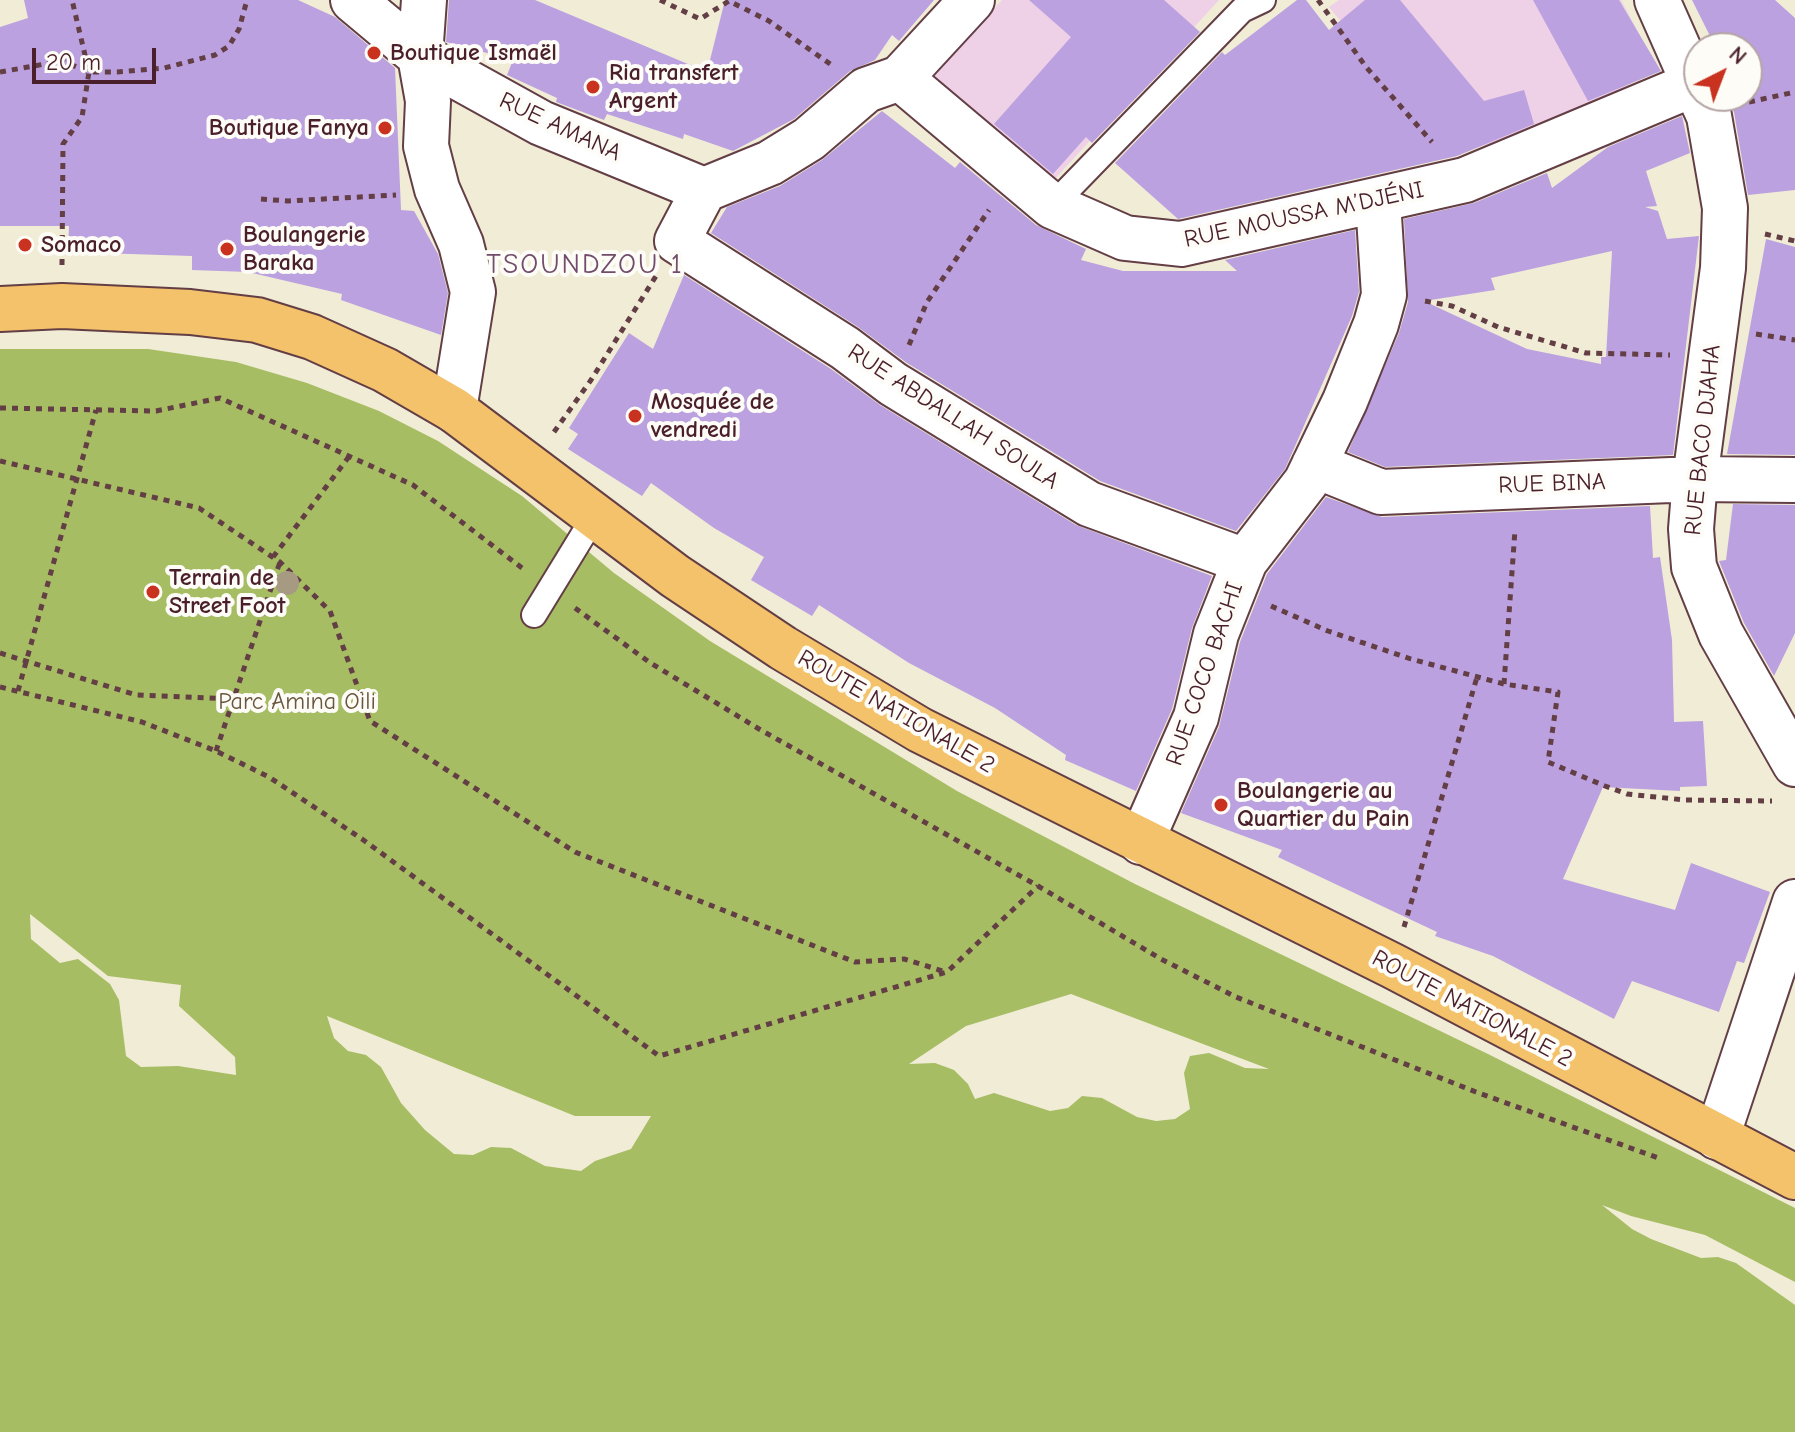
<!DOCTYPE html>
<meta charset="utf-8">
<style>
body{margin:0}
#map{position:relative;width:1795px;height:1432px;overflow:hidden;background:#f1ecd6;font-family:"Comic Neue",sans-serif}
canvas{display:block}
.north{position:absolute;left:1683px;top:32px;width:80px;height:80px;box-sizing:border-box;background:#fdfcf7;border:2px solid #b5a4a5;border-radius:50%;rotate:42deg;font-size:22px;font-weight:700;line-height:32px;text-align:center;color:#4a1f2b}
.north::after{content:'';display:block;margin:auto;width:28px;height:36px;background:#c8321e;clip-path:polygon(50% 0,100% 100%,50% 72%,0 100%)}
.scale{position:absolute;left:32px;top:48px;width:124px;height:36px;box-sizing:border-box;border:4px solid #4a1f2b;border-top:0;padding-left:10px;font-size:24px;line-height:28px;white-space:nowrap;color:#4a1f2b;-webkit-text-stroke:6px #fdfcf7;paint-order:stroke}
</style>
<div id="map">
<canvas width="1795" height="1432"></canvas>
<div class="north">N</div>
<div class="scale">20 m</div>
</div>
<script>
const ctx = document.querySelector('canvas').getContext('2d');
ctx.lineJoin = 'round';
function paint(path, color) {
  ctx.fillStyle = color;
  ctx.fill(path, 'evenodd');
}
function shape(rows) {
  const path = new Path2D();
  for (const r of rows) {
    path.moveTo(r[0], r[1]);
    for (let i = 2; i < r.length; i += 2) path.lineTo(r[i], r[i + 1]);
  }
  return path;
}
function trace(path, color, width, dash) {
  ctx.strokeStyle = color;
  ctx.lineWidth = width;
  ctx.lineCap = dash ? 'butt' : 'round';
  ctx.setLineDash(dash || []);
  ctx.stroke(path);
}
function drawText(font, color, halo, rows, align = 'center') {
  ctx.font = font + ' "Comic Neue",sans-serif';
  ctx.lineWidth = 8;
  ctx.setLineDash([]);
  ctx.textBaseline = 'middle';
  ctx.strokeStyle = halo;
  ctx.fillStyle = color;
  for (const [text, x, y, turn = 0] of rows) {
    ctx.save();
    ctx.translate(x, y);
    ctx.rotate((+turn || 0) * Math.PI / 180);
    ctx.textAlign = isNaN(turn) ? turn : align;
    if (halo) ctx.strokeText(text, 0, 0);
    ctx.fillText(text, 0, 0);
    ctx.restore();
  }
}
const built = shape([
 [1002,0,1219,0,1053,181,929,81],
 [1339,0,1621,0,1657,67,1572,121,1450,155,1329,7]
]);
const green = shape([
 [0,349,148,349,236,362,307,383,379,411,438,441,522,496,614,573,710,641,957,791,1135,884,1488,1054,1795,1208,1795,1282,1705,1235,1631,1216,1602,1205,1632,1229,1651,1239,1701,1258,1718,1257,1736,1263,1795,1305,1795,1432,0,1432],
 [30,914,108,976,181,985,179,1006,235,1057,236,1075,178,1066,141,1067,126,1056,119,1000,110,984,78,959,60,963,31,939],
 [1071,994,1269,1069,1245,1068,1209,1053,1190,1056,1184,1073,1190,1109,1175,1119,1156,1121,1137,1117,1102,1098,1082,1096,1068,1108,1050,1111,994,1093,975,1099,968,1084,954,1070,935,1063,909,1064,966,1026],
 [327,1016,575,1116,651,1116,631,1149,595,1161,581,1171,545,1166,511,1148,491,1147,473,1155,454,1154,425,1130,401,1103,381,1067,366,1055,348,1051,334,1038]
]);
const building = shape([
 [24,0,298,0,335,17,395,68,401,210,414,211,438,254,448,293,441,335,341,300,342,294,248,272,192,270,192,256,68,252,69,226,0,226,0,27,28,18],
 [449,0,535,0,707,72,725,0,934,0,899,41,892,35,875,60,850,71,794,119,733,151,684,134,683,139,607,114,604,120,556,102,557,98,507,75,513,60,446,42],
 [1029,0,1164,0,1200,32,1092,143,1086,137,1053,174,994,124,1071,37],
 [1297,0,1306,0,1329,30,1365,0,1400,0,1484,101,1524,90,1534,124,1457,156,1178,219,1115,163,1222,52,1225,55],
 [1533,0,1619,0,1661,71,1588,101],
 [1692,0,1775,0,1795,18,1795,190,1748,195,1734,112,1727,96,1747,96,1747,48,1716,48],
 [882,111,955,168,960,162,1036,225,1086,249,1081,260,1123,271,1237,271,1225,260,1355,230,1359,292,1352,316,1285,469,1236,531,1100,481,907,363,858,327,711,233,727,207,780,186,822,160],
 [1682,116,1690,153,1646,171,1657,206,1645,207,1658,211,1667,239,1699,236,1673,455,1385,467,1348,452,1399,333,1408,302,1404,219,1474,203,1547,173,1552,188,1608,147],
 [1612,251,1606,357,1601,357,1601,364,1527,349,1424,301,1495,290,1491,278],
 [1766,239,1795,247,1795,455,1727,454],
 [684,275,831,369,880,405,1076,525,1212,576,1192,628,1172,709,1136,791,1065,760,1066,755,995,708,909,663,819,605,812,616,751,580,764,557,714,528,651,483,642,496,568,449,578,434,569,428,629,333,653,349],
 [1326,497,1382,517,1650,506,1653,558,1660,557,1672,640,1674,722,1703,721,1707,786,1680,787,1680,791,1603,787,1563,879,1675,910,1691,863,1770,892,1744,963,1737,961,1719,1012,1632,981,1614,1019,1493,956,1435,936,1437,932,1278,857,1282,850,1181,813,1219,727,1240,642,1267,574],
 [1733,504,1795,505,1795,633,1774,676,1744,623,1719,561,1726,560]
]);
const path = shape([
 [660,0,700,19,729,1,769,21,833,66],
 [1318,0,1366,67,1432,142],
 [0,72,62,61,89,72,117,72,164,68,215,55,229,46,239,29,247,0],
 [1749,102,1795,92],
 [261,199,288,201,396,195],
 [1765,234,1795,241],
 [62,265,63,144,82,117,89,72,72,0],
 [1425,301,1452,306,1498,327,1586,353,1670,355],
 [1756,334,1795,340],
 [909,345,927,302,989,210],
 [0,408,156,411,220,398,413,485,526,571],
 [554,432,591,380,656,276],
 [0,461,199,508,280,562,330,611,370,721,575,852,855,962,904,959,946,972],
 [273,557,351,454],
 [1271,606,1328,631,1411,659,1504,684,1558,692,1548,762,1605,786,1627,794,1685,800,1772,801],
 [575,608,649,662,759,729,1038,886,1161,959,1236,997,1476,1092,1661,1159],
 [0,653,136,695,233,699],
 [1504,684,1515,530],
 [0,687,142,722,216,751,269,777,362,839,659,1056,947,972,1038,886],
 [18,691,96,410],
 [216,751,280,562],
 [1404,927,1477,677]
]);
const service = shape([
 [1052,206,1242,10,1263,0],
 [534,615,594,517]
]);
const minor = shape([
 [353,0,420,56,541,123,704,190],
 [424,0,420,56,428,101,426,146,437,189,461,244,473,292,454,410],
 [972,0,900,78,866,90,809,139,770,163,704,190,677,241,845,348,893,384,1089,504,1245,561],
 [1657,0,1699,95],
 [900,78,1052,206,1125,238,1181,244,1465,180,1694,84],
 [1700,96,1709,116,1725,208,1723,268,1695,479,1691,529,1694,567,1721,634,1795,764],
 [1314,465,1381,492,1695,479,1795,480],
 [1141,842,1196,717,1216,634,1245,561,1306,482,1345,401,1376,324,1384,295,1378,201],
 [1717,1137,1795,902]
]);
const primary = shape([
 [0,309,62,306,190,312,257,320,312,337,385,370,454,410,675,576,783,648,920,730,1393,966,1795,1177]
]);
const trees = [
 [287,583]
];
const markers = [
 [374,53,8,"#c8321e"],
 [593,87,8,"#c8321e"],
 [385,128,8,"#c8321e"],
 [25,245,8,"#c8321e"],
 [227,249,8,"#c8321e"],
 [635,416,8,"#c8321e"],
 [153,592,8,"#c8321e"],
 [1221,805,8,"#c8321e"]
];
const poiNames = [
 ["Boutique Ismaël",390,53],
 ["Ria transfert",609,73],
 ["Argent",609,101],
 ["Boutique Fanya",369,128,"right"],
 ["Boulangerie",243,235],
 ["Baraka",243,263],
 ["Somaco",41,245],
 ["Mosquée de",651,402],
 ["vendredi",651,430],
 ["Terrain de",169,578],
 ["Street Foot",169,606],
 ["Boulangerie au",1237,791],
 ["Quartier du Pain",1237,819]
];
const streetNames = [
 ["RUE AMANA",560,127,25],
 ["RUE MOUSSA M’DJÉNI",1304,215,-12],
 ["RUE ABDALLAH SOULA",953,417,33],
 ["RUE BACO DJAHA",1703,440,-84],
 ["RUE BINA",1552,484,-2],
 ["RUE COCO BACHI",1205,674,-71],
 ["ROUTE NATIONALE 2",896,712,30],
 ["ROUTE NATIONALE 2",1472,1009,28]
];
const parkNames = [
 ["Parc Amina Oili",297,702]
];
const quarterNames = [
 ["TSOUNDZOU 1",585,265]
];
paint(built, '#eed0e7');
paint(green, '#a6bd63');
paint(building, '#bba1df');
trace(service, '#633e45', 28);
trace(minor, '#633e45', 48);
trace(primary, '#633e45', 48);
trace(path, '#633e45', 5, [6, 6]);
trace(service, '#fff', 24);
trace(minor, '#fff', 44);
trace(primary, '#f3c26a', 44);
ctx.fillStyle = '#a79a83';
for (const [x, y] of trees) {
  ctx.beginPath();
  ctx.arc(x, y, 12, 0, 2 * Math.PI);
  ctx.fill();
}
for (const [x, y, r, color] of markers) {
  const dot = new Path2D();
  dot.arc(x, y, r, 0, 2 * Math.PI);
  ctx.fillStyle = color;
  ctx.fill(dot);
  trace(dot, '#fdfcf7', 3);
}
drawText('bold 24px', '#4a1f2b', '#fdfcf7', poiNames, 'left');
drawText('24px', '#4a1f2b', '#fdfcf7', streetNames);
drawText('24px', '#6a563f', '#fdfcf7', parkNames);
ctx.letterSpacing = '2px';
drawText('28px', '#724c6a', '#fdfcf7', quarterNames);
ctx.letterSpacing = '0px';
</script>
